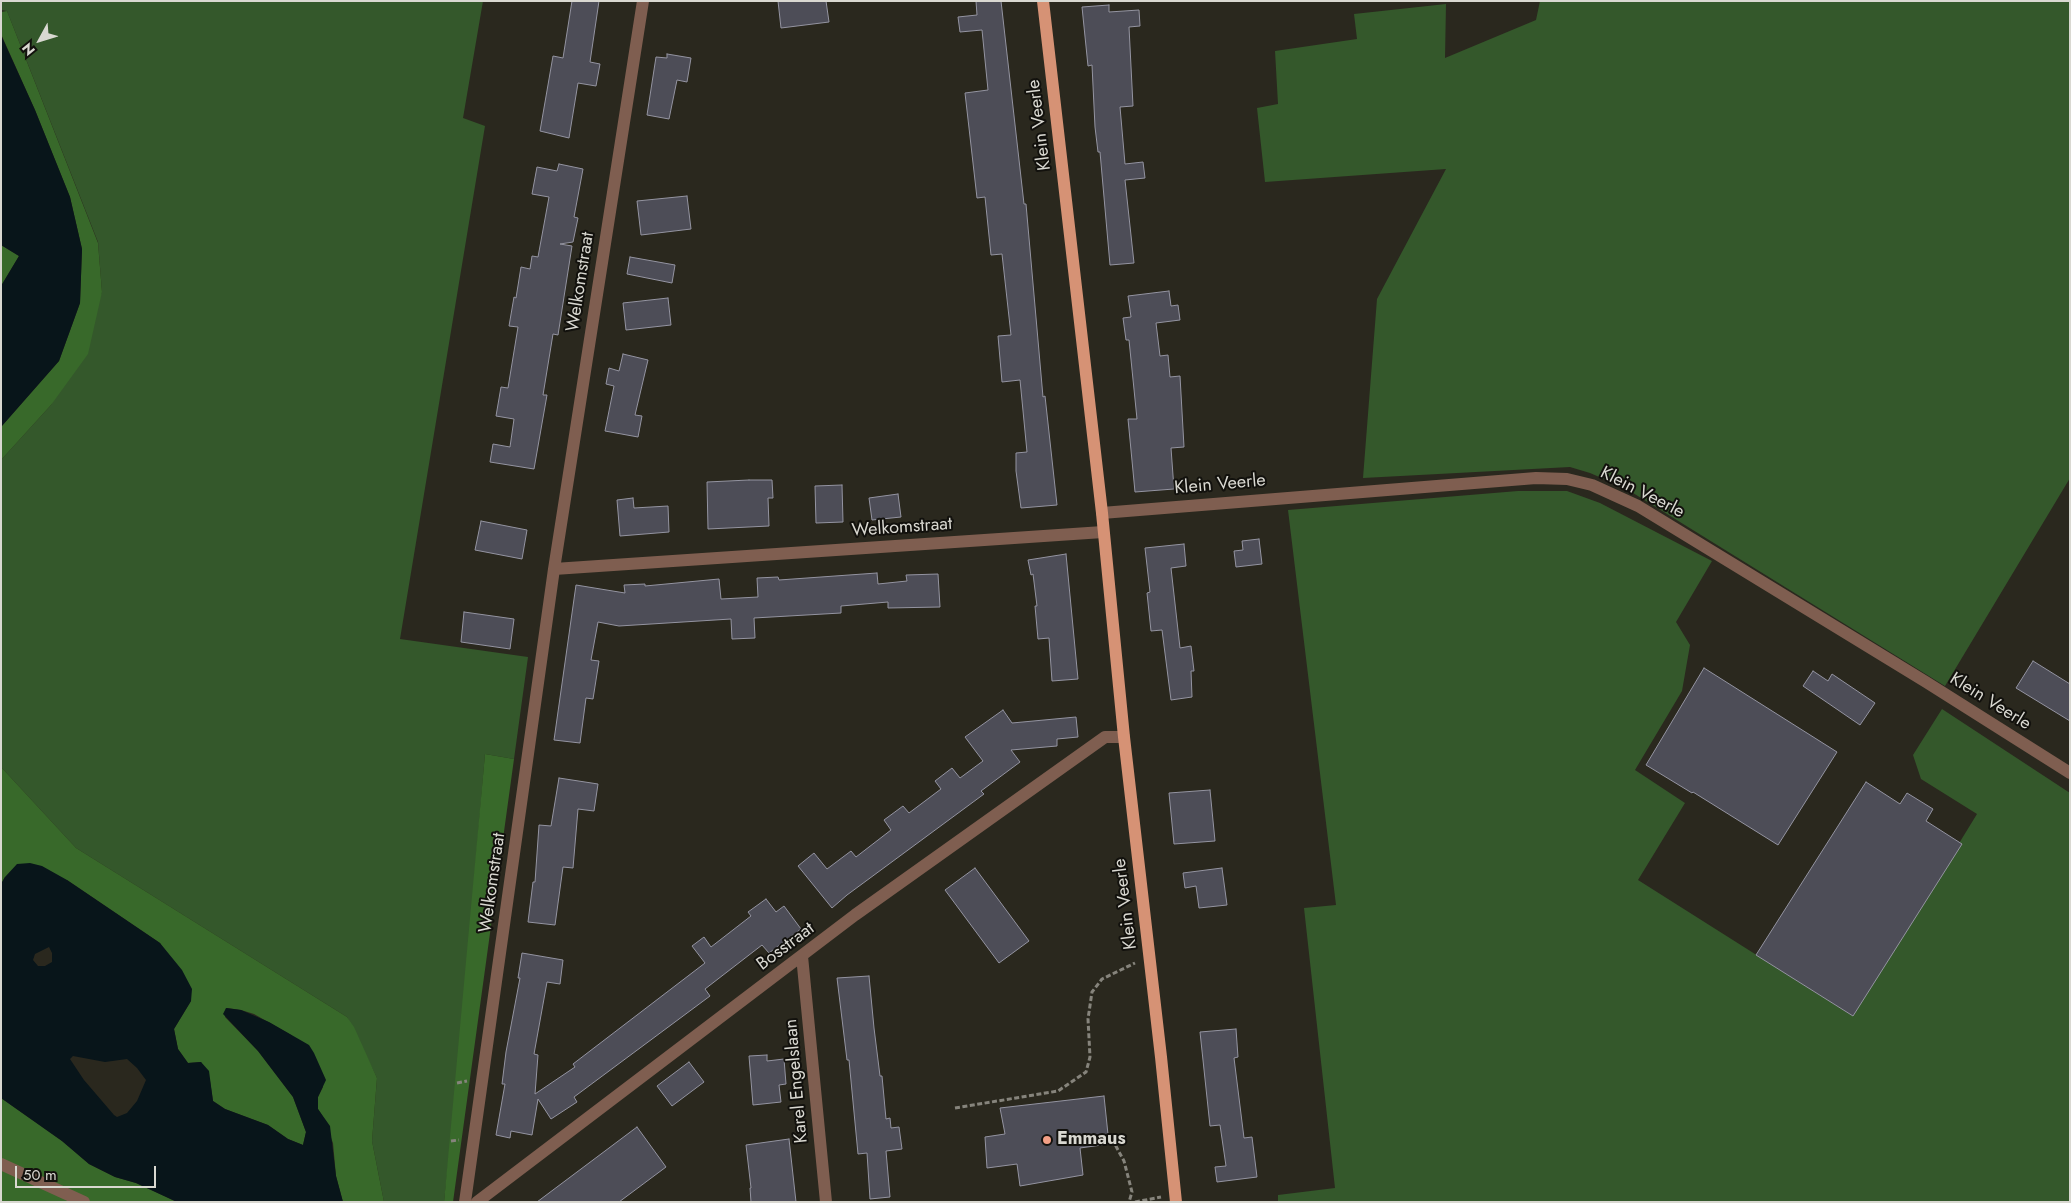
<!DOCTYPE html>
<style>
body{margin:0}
#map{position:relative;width:2071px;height:1203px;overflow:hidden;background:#2a281e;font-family:Jost,sans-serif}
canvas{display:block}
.frame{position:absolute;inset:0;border:2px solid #d9d8d1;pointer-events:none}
.north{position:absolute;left:15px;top:15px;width:50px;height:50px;-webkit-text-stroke:4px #12110d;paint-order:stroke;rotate:231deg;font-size:14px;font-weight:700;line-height:20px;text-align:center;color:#d9d8d1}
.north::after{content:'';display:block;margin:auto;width:18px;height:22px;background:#d9d8d1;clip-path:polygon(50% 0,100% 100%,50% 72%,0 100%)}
.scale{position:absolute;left:15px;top:1166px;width:141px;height:22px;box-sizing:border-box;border:2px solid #d9d8d1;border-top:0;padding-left:6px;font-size:15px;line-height:18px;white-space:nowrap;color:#d9d8d1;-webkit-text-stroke:4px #12110d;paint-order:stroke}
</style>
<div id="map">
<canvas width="2071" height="1203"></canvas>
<div class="frame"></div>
<div class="north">N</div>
<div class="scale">50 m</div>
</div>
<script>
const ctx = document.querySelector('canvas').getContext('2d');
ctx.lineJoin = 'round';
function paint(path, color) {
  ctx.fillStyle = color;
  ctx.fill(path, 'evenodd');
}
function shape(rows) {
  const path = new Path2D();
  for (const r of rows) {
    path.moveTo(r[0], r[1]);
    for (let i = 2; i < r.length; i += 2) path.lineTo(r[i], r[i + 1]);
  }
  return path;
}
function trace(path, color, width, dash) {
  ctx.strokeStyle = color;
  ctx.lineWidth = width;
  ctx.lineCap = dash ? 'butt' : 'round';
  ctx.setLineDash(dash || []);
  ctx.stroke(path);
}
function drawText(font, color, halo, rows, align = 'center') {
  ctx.font = font + ' Jost,sans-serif';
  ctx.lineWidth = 4;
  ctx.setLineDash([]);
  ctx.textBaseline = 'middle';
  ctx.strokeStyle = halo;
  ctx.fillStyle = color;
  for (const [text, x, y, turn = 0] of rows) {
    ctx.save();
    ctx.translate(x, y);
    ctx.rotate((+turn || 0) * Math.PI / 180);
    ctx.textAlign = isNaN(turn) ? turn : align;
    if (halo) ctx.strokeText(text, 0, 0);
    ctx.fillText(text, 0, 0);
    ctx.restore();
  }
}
const green = shape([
 [1,1,483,1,463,118,485,126,400,639,528,657,514,759,485,754,457,1083,444,1202,384,1202,372,1141,377,1078,347,1017,76,848,1,767,1,460,51,405,102,292,98,242,7,11,1,10],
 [1540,1,2070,1,2070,478,1945,686,1625,488,1590,473,1570,467,1363,478,1377,299,1446,169,1265,182,1257,108,1278,104,1275,51,1357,39,1354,14,1446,4,1445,58,1536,20],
 [1518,491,1567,491,1600,503,1712,561,1676,622,1690,645,1682,691,1635,770,1685,803,1638,880,1853,1016,1977,814,1921,779,1913,755,1942,709,2070,793,2070,1202,1278,1202,1278,1195,1335,1188,1304,908,1336,905,1288,510]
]);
const forest = shape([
 [7,11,98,243,102,292,88,354,51,405,1,460,1,427,59,361,80,303,82,249,70,197,35,110,1,34,1,12],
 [1,245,19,256,1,286],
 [485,754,514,759,453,1202,444,1202],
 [1,767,76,848,347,1017,354,1027,377,1078,372,1141,384,1202,343,1202,336,1176,333,1143,323,1117,318,1109,318,1097,323,1087,291,1035,254,1014,241,1010,227,1008,225,1017,258,1051,293,1097,306,1132,303,1145,288,1139,268,1125,225,1109,213,1101,210,1081,201,1062,188,1063,178,1049,174,1029,191,1001,160,943,67,880,5,877,1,884],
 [1,1098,62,1141,89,1164,115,1177,136,1183,177,1202,1,1202]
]);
const water = shape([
 [1,35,35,110,70,197,82,249,80,303,59,361,1,427,1,286,19,256,1,245],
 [30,863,42,866,67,880,160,943,182,970,192,989,191,1001,174,1029,178,1049,188,1063,201,1062,209,1071,213,1101,225,1109,268,1125,288,1139,303,1145,306,1132,293,1097,258,1051,223,1014,226,1008,241,1010,269,1022,309,1045,314,1053,326,1080,318,1097,318,1109,330,1126,336,1176,343,1202,177,1202,136,1183,115,1177,89,1164,62,1141,1,1098,1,884,5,877,17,864],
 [49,947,52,953,52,962,45,966,38,966,33,960,35,954],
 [73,1056,105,1062,127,1059,137,1068,146,1080,137,1101,127,1113,117,1117,114,1115,84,1080,70,1059]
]);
const building = shape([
 [572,1,599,1,590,62,600,64,596,86,578,83,569,138,540,131,553,56,563,58,572,1],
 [778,1,826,1,829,22,781,28,778,1],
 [976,1,1001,1,1024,204,1026,204,1043,397,1045,396,1057,505,1021,508,1016,471,1016,453,1027,452,1020,380,1002,382,998,336,1011,335,1002,254,991,255,985,197,977,198,965,93,988,90,982,30,960,32,958,17,977,15,976,1],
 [1109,5,1109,12,1139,10,1140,26,1129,27,1133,106,1120,107,1125,164,1143,162,1145,178,1125,180,1134,263,1110,265,1100,152,1098,152,1095,127,1092,65,1088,66,1082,7,1109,5],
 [667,54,691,58,687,82,677,80,669,119,647,115,656,57,667,58,667,54],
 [559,164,583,169,574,217,578,218,573,242,560,244,572,246,558,335,553,334,543,395,547,395,534,469,490,462,493,444,510,447,514,419,496,416,501,387,508,388,518,327,509,326,514,297,516,298,521,267,530,269,532,256,538,257,549,197,532,194,537,167,557,171,559,164],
 [687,196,691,229,641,235,637,201,687,196],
 [630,257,675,265,672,283,627,274,630,257],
 [1169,291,1171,306,1178,305,1180,320,1156,323,1160,356,1168,355,1170,377,1180,376,1184,447,1171,448,1174,489,1135,492,1128,419,1137,419,1129,340,1126,340,1123,318,1131,317,1128,296,1169,291],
 [668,298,671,325,626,330,623,303,668,298],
 [623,354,648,360,635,415,642,416,638,437,605,431,614,386,606,384,609,368,619,371,623,354],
 [749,480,772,480,773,498,768,498,769,526,708,529,707,482,749,480],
 [842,485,843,522,816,523,815,486,842,485],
 [898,494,901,517,872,520,869,498,898,494],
 [633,498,634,508,668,506,669,532,620,536,617,500,633,498],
 [481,521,527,530,522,559,475,550,481,521],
 [1259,539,1262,564,1236,567,1234,551,1243,550,1242,541,1259,539],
 [1184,544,1186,566,1171,568,1180,648,1191,646,1194,671,1191,671,1192,697,1171,700,1162,630,1151,631,1147,593,1150,592,1145,548,1184,544],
 [1066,554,1078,679,1052,681,1049,638,1038,639,1035,606,1037,606,1033,574,1031,575,1028,560,1066,554],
 [877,573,878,584,907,581,906,575,938,574,940,607,888,608,888,602,841,606,841,613,754,618,755,638,732,639,731,619,619,626,598,622,591,660,599,661,593,699,586,698,580,743,554,740,576,585,625,593,624,585,645,584,645,586,719,579,721,599,758,597,757,578,778,577,779,580,877,573],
 [464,612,514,619,510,649,461,642,464,612],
 [2033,661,2070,684,2070,721,2016,688,2033,661],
 [1704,668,1837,752,1778,845,1693,792,1692,793,1646,765,1704,668],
 [1813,671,1828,681,1832,674,1875,703,1860,725,1803,686,1813,671],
 [1003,710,1012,723,1076,717,1078,737,1057,739,1057,746,1011,750,1020,762,981,791,984,794,847,895,832,908,798,866,814,853,827,869,851,851,856,857,891,830,884,820,903,806,909,813,941,789,935,781,952,768,960,778,983,761,965,737,1003,710],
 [559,778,598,784,594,811,578,809,573,868,563,867,555,925,528,922,533,882,535,882,539,825,551,826,559,778],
 [1866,782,1900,804,1907,793,1933,809,1926,821,1962,844,1853,1016,1756,955,1866,782],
 [1210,790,1215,841,1174,844,1169,793,1210,790],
 [975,868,1029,941,999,963,945,890,975,868],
 [1222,868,1227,905,1199,908,1196,886,1185,888,1183,873,1222,868],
 [766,899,776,912,784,906,801,929,769,953,762,945,705,989,710,996,574,1097,577,1102,551,1119,538,1099,532,1135,511,1131,510,1138,496,1135,505,1084,502,1084,506,1052,520,978,518,978,522,953,563,960,560,984,547,982,534,1054,538,1055,535,1094,575,1067,573,1064,705,963,692,946,704,937,711,947,751,916,748,912,766,899],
 [869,976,874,1028,880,1076,882,1076,886,1119,890,1118,891,1128,899,1127,902,1149,886,1151,890,1197,870,1199,867,1153,858,1154,849,1060,847,1060,837,978,869,976],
 [1236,1029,1238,1057,1234,1058,1244,1138,1252,1137,1257,1177,1217,1182,1215,1167,1226,1166,1220,1125,1210,1126,1200,1032,1236,1029],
 [767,1055,767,1061,784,1059,786,1084,779,1085,781,1102,753,1105,749,1056,767,1055],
 [689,1062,704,1082,672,1106,657,1086,689,1062],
 [1104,1096,1109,1144,1080,1148,1083,1175,1020,1186,1017,1164,987,1168,985,1137,1005,1134,1000,1108,1104,1096],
 [637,1127,666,1167,619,1202,537,1202,637,1127],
 [789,1139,796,1202,751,1202,750,1188,751,1188,746,1145,789,1139]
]);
const path = shape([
 [457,1083,467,1081],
 [955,1108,1058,1091,1086,1072,1090,1057,1088,1019,1092,992,1102,979,1135,963],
 [1112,1139,1124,1161,1132,1192,1129,1202],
 [451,1141,459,1140],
 [1135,1202,1161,1197]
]);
const minor = shape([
 [1102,513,1536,478,1567,479,1592,485,1638,506,1926,682,2070,773],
 [554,569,1103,532],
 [802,956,826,1202],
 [1,1164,84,1202],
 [465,1202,554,569,643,1],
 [477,1202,855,915,1105,737,1124,737]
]);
const major = shape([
 [1043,1,1102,513,1124,737,1161,1057,1176,1202]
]);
const markers = [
 [1047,1140,5,"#f39f85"]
];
const streetNames = [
 ["Klein Veerle",1040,125,-97],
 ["Welkomstraat",581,282,-81],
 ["Klein Veerle",1220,485,-5],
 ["Klein Veerle",1642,493,27],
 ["Welkomstraat",902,528,-4],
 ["Klein Veerle",1990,702,32],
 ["Welkomstraat",493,883,-82],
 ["Klein Veerle",1126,904,-97],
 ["Bosstraat",786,947,-37],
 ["Karel Engelslaan",797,1081,-95]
];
const poiNames = [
 ["Emmaus",1057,1140]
];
paint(green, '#34582b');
paint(forest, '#38692a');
paint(water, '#08151a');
paint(building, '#4d4d57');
trace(building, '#9494a1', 1);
trace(path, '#86847c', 3, [5, 2.5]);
trace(minor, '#7f5e50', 12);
trace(major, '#d69275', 12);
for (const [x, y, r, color] of markers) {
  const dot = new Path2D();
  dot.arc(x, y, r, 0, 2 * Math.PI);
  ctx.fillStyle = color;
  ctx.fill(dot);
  trace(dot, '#12110d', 2);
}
drawText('18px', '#d9d8d1', '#12110d', streetNames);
drawText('bold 18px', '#d9d8d1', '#12110d', poiNames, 'left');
</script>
